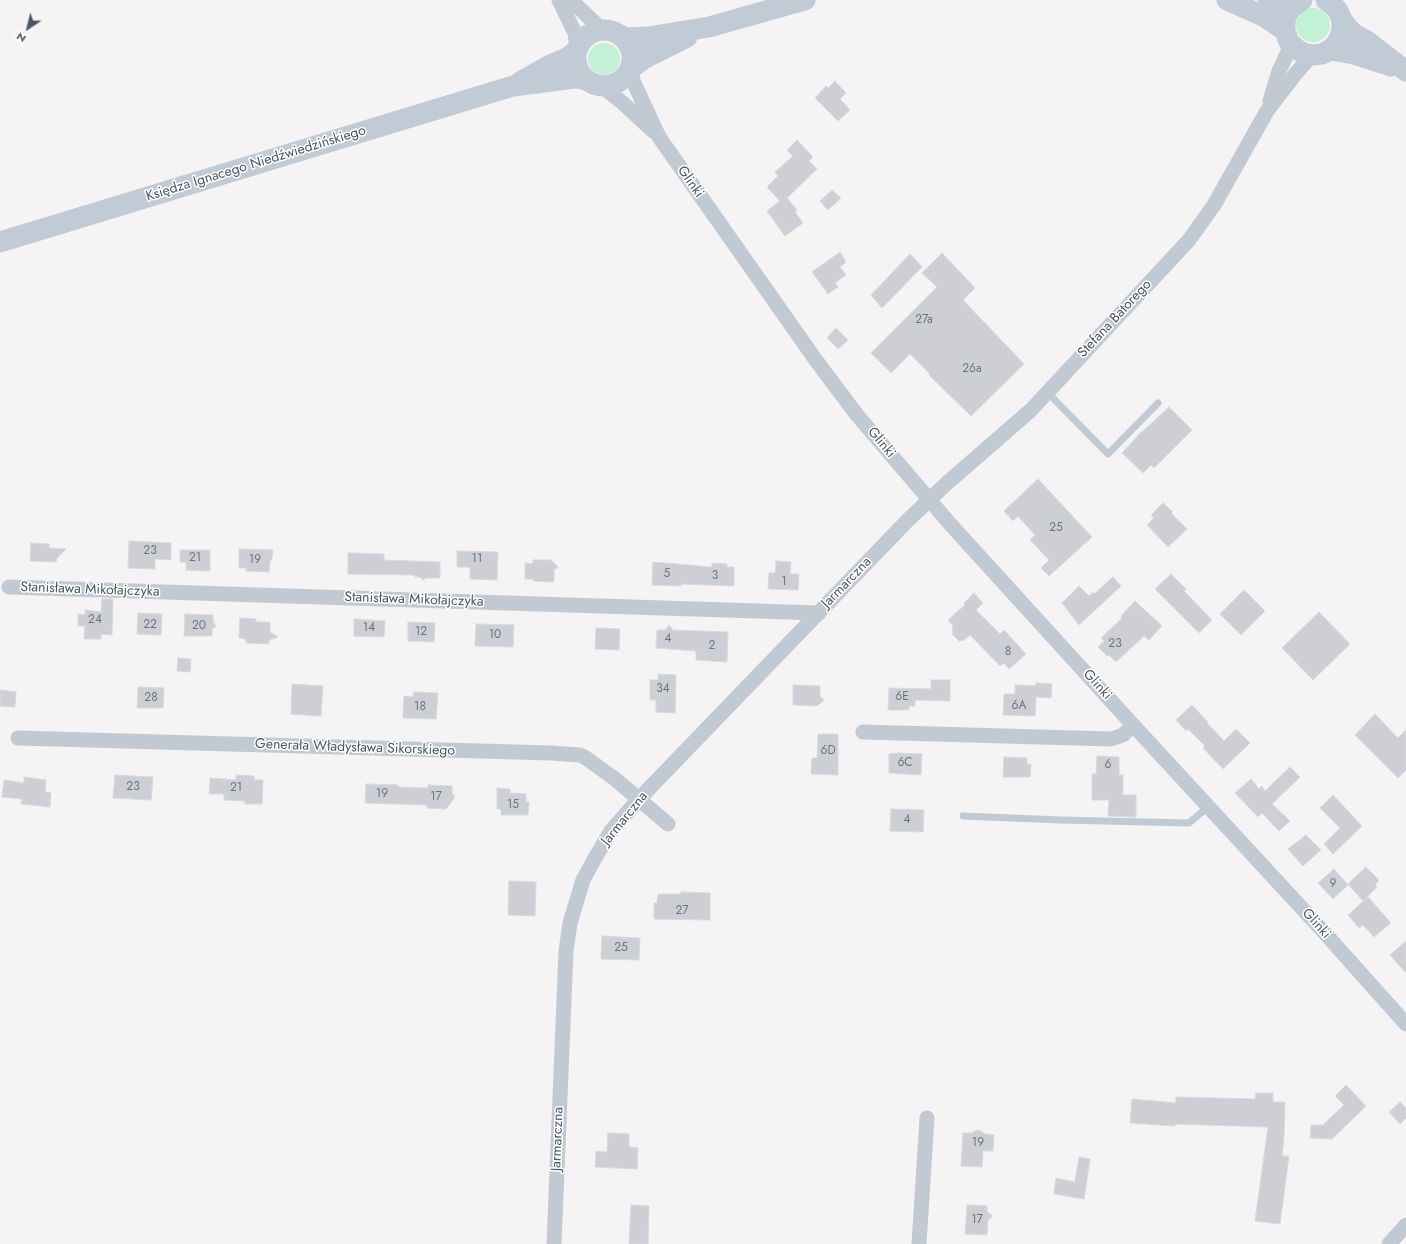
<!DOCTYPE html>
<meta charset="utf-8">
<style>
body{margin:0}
#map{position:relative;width:1406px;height:1244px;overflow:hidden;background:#f5f3f3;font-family:Jost,sans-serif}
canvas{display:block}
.north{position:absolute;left:8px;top:8px;width:40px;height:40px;-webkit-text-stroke:3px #fff;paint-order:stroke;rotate:215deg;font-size:11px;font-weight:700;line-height:16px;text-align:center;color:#4a5661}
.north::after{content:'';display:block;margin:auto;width:14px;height:18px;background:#4a5661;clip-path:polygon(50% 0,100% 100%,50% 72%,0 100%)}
</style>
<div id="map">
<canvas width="1406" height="1244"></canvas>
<div class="north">N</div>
</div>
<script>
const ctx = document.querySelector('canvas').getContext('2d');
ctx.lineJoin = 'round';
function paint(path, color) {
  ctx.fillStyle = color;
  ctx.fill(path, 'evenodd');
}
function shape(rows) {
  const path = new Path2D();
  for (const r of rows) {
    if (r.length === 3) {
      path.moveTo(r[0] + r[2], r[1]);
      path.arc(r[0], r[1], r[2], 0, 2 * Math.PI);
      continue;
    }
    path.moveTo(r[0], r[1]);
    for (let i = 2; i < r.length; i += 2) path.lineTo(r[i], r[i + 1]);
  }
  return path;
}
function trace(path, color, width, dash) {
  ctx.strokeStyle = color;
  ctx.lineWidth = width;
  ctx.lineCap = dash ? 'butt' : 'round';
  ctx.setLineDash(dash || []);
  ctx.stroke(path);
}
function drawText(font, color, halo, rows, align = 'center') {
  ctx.font = font + ' Jost,sans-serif';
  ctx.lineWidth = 3;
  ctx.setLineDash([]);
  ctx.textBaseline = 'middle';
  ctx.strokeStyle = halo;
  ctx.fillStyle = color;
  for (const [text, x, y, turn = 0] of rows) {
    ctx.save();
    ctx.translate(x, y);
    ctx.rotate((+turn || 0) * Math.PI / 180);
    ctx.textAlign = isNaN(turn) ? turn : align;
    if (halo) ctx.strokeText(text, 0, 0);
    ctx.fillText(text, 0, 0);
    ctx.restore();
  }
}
const green = shape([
 [1313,25,17],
 [604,59,16]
]);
const building = shape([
 [835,81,846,93,840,99,850,110,838,121,815,98,826,86,828,88,835,81],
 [797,140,813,157,809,161,817,169,787,198,797,210,795,212,803,223,785,236,767,211,780,201,767,187,778,176,775,172,793,156,787,150,797,140],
 [832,190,841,198,828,210,820,201,832,190],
 [840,252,846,262,840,267,846,275,835,283,838,287,828,294,812,272,840,252],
 [942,253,975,288,963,300,1024,364,971,416,929,375,930,374,910,354,891,373,871,353,937,287,922,273,942,253],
 [910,254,922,267,882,308,871,295,910,254],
 [836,328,848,340,838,349,827,338,836,328],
 [1169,407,1192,430,1154,468,1151,465,1143,473,1122,453,1142,431,1143,431,1169,407],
 [1038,479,1092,537,1049,576,1041,568,1049,560,1030,540,1035,535,1018,516,1013,521,1004,511,1038,479],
 [1163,503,1173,512,1171,513,1187,529,1168,547,1147,525,1154,518,1151,515,1163,503],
 [129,541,171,543,171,560,155,559,155,569,128,568,129,541],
 [31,543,49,544,49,548,66,549,57,558,56,562,30,561,31,543],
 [239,549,273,550,272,559,270,561,269,572,246,571,246,568,239,568,239,549],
 [180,550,210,550,210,571,186,570,186,562,180,562,180,550],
 [457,551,498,552,497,580,470,579,470,567,457,567,457,551],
 [348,553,384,554,384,560,440,562,440,578,426,578,423,580,420,577,415,577,415,575,348,574,348,553],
 [533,560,551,560,558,567,554,570,554,582,533,581,533,579,525,579,525,563,533,564,533,560],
 [776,561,791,562,790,574,799,574,798,590,768,589,769,573,775,573,776,561],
 [653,562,712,567,712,563,727,564,727,567,734,567,734,586,681,584,681,586,652,585,653,562],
 [1171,574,1186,589,1184,591,1212,620,1199,633,1155,589,1171,574],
 [1113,577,1121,586,1079,625,1062,603,1079,586,1089,596,1093,592,1094,594,1113,577],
 [1244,590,1265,611,1241,635,1220,614,1244,590],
 [974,593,983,603,976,610,1000,634,1004,630,1026,654,1009,669,1004,663,1000,666,970,635,964,640,959,641,952,634,953,626,948,620,965,605,964,603,974,593],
 [102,599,113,599,112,635,101,634,101,639,84,639,85,626,78,626,78,614,85,615,85,610,101,612,102,599],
 [1135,601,1162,626,1149,640,1144,636,1116,662,1109,655,1107,656,1098,647,1104,641,1101,638,1122,618,1121,616,1135,601],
 [1319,612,1350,644,1313,680,1282,648,1319,612],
 [138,613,162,614,161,635,137,634,138,613],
 [185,614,213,615,213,622,216,626,212,629,212,636,184,636,185,614],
 [240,618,256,619,256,622,270,622,270,632,278,637,269,640,269,644,246,643,246,639,239,638,240,618],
 [354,619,385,621,384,637,354,636,354,619],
 [408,622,435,623,434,642,408,641,408,622],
 [476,624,514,625,513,647,475,646,476,624],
 [669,625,673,630,728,632,727,662,696,660,696,651,656,648,657,630,665,630,669,625],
 [596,628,620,629,619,650,595,649,596,628],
 [178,658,191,659,190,672,177,671,178,658],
 [658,674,676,675,675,713,656,712,656,700,650,700,650,680,658,680,658,674],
 [931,680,950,680,950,701,915,700,915,706,909,706,909,710,888,710,889,688,931,689,931,680],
 [1036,683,1052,684,1051,698,1036,697,1035,716,1003,715,1004,694,1015,694,1015,685,1036,686,1036,683],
 [292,684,323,686,321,716,291,714,292,684],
 [793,685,820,686,820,696,824,700,817,706,793,705,793,685],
 [138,687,164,688,163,708,137,708,138,687],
 [0,690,16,692,15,707,0,706,0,690],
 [414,692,438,693,436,719,403,718,404,696,413,697,414,692],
 [1192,705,1208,722,1207,723,1224,741,1236,729,1250,743,1223,769,1203,748,1205,746,1188,729,1186,731,1176,720,1192,705],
 [1375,714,1398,738,1406,730,1406,770,1398,778,1355,735,1375,714],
 [818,734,838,734,838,775,811,774,812,758,817,758,818,734],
 [898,753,922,754,921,775,889,773,889,754,898,753],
 [1097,756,1119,757,1119,775,1123,775,1123,795,1136,795,1136,817,1108,816,1109,800,1092,800,1092,774,1096,774,1097,756],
 [1004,757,1027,758,1027,764,1031,764,1030,777,1003,777,1004,757],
 [1290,767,1300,777,1272,804,1290,821,1279,831,1262,813,1258,817,1235,793,1251,779,1259,789,1262,786,1265,791,1290,767],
 [115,775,153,777,151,800,113,798,115,775],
 [236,775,254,776,254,780,263,780,262,804,245,804,245,801,224,800,224,794,209,794,210,778,236,780,236,775],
 [24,777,46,780,45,792,51,793,50,807,21,804,22,799,2,797,4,780,24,783,24,777],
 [366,784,398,785,398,787,428,788,428,785,452,786,452,793,455,797,446,809,427,808,427,805,365,803,366,784],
 [497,788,510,789,510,793,526,794,526,802,529,802,528,815,501,815,501,809,497,809,497,788],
 [1333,795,1362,826,1333,854,1324,844,1340,828,1320,808,1333,795],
 [891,809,924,810,923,832,890,831,891,809],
 [1306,835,1321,850,1303,866,1288,849,1306,835],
 [1366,867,1379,880,1375,885,1377,887,1363,901,1348,884,1366,867],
 [1334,869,1348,885,1333,899,1318,883,1334,869],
 [509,881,536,882,535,916,508,915,509,881],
 [681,892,710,893,710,920,654,919,654,903,657,903,658,894,681,894,681,892],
 [1368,897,1391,923,1374,937,1363,925,1359,928,1348,915,1368,897],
 [602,936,640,938,639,960,601,959,602,936],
 [1406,941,1406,973,1390,955,1406,941],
 [1346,1085,1366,1106,1332,1139,1310,1138,1311,1125,1323,1125,1344,1105,1335,1096,1346,1085],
 [1256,1093,1273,1093,1273,1102,1285,1102,1284,1136,1282,1156,1289,1156,1280,1224,1255,1221,1268,1127,1175,1124,1175,1126,1130,1123,1132,1099,1176,1103,1176,1097,1255,1099,1256,1093],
 [1400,1102,1406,1108,1406,1118,1400,1124,1389,1112,1400,1102],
 [976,1130,981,1131,985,1134,994,1135,993,1151,983,1151,982,1167,961,1166,963,1133,972,1133,976,1130],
 [608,1133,629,1134,629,1147,638,1148,637,1169,595,1167,596,1151,607,1152,608,1133],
 [1079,1157,1090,1159,1084,1199,1054,1194,1056,1178,1075,1182,1079,1157],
 [631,1205,649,1206,648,1244,629,1244,631,1205],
 [967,1205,987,1206,987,1212,993,1216,988,1220,987,1235,965,1234,967,1205]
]);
const lane = shape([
 [1047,392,1108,454,1158,403],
 [963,816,1061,820,1189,823,1208,807]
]);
const street = shape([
 [559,0,575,33,577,47],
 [571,0,602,30],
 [631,68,633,81,659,137,815,359,857,415,951,525,1133,725,1322,930,1406,1024],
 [603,87,624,104,653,131],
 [1270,101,1279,71,1288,52,1289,42],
 [9,587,819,613],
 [863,732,1111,739,1123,735,1133,725],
 [18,738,551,753,580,755,586,758,615,779,668,824],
 [554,1244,566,951,570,923,583,880,595,858,611,831,639,799,907,521,946,484,1031,410,1189,240,1214,205,1267,111,1297,72,1312,55],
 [919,1244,927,1118],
 [1389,1244,1406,1225]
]);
const secondary = shape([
 [1227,0,1265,17,1285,31],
 [1268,0,1283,3,1297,2],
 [1302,0,1291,8,1287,14,1285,22,1285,31,1289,42,1295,48,1303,53,1312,55,1322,54,1330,50,1336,44,1340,37,1342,29,1342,20,1338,11,1333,5,1326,0],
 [1342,20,1348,28,1354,34,1367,41,1406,71],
 [604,58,28],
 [624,38,648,37,709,27,805,0],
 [1330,50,1354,54,1391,66],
 [631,68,645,58,687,37],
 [520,82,548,66,567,58,576,51],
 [0,242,513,86,575,78,584,79]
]);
const numberNames = [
 ["27a",924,320],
 ["26a",972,369],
 ["25",1056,528],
 ["23",150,551],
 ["21",195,558],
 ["11",477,559],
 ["19",255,560],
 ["5",667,574],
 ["3",715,576],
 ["1",784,582],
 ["24",95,620],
 ["22",150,625],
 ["20",199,626],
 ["14",369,628],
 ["12",421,632],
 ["10",495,635],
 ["4",668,639],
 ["23",1115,644],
 ["2",712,646],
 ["8",1008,652],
 ["34",663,689],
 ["6E",902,697],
 ["28",151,698],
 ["6A",1019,706],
 ["18",420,707],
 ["6D",828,751],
 ["6C",905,763],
 ["6",1108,765],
 ["23",133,787],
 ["21",236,788],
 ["19",382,794],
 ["17",436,797],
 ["15",513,805],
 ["4",907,820],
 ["9",1333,884],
 ["27",682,911],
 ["25",621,948],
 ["19",978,1143],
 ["17",977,1220]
];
const streetNames = [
 ["Księdza Ignacego Niedźwiedzińskiego",256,164,-17],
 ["Glinki",690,182,55],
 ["Stefana Batorego",1115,319,-47],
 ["Glinki",881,443,50],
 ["Jarmarczna",847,583,-46],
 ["Stanisława Mikołajczyka",90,590,2],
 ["Stanisława Mikołajczyka",414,600,2],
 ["Glinki",1097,685,48],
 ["Generała Władysława Sikorskiego",355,748,2],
 ["Jarmarczna",625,819,-51],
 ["Glinki",1316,924,48],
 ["Jarmarczna",558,1139,-88]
];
paint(green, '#c3f1d5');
paint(building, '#cdcfd5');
trace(building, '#d7d9de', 1);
trace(lane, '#c1cad2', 7);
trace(street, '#c1cad2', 15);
trace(secondary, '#c1cbd6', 21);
drawText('12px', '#6b747e', null, numberNames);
drawText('14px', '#4a5661', '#fff', streetNames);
</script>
